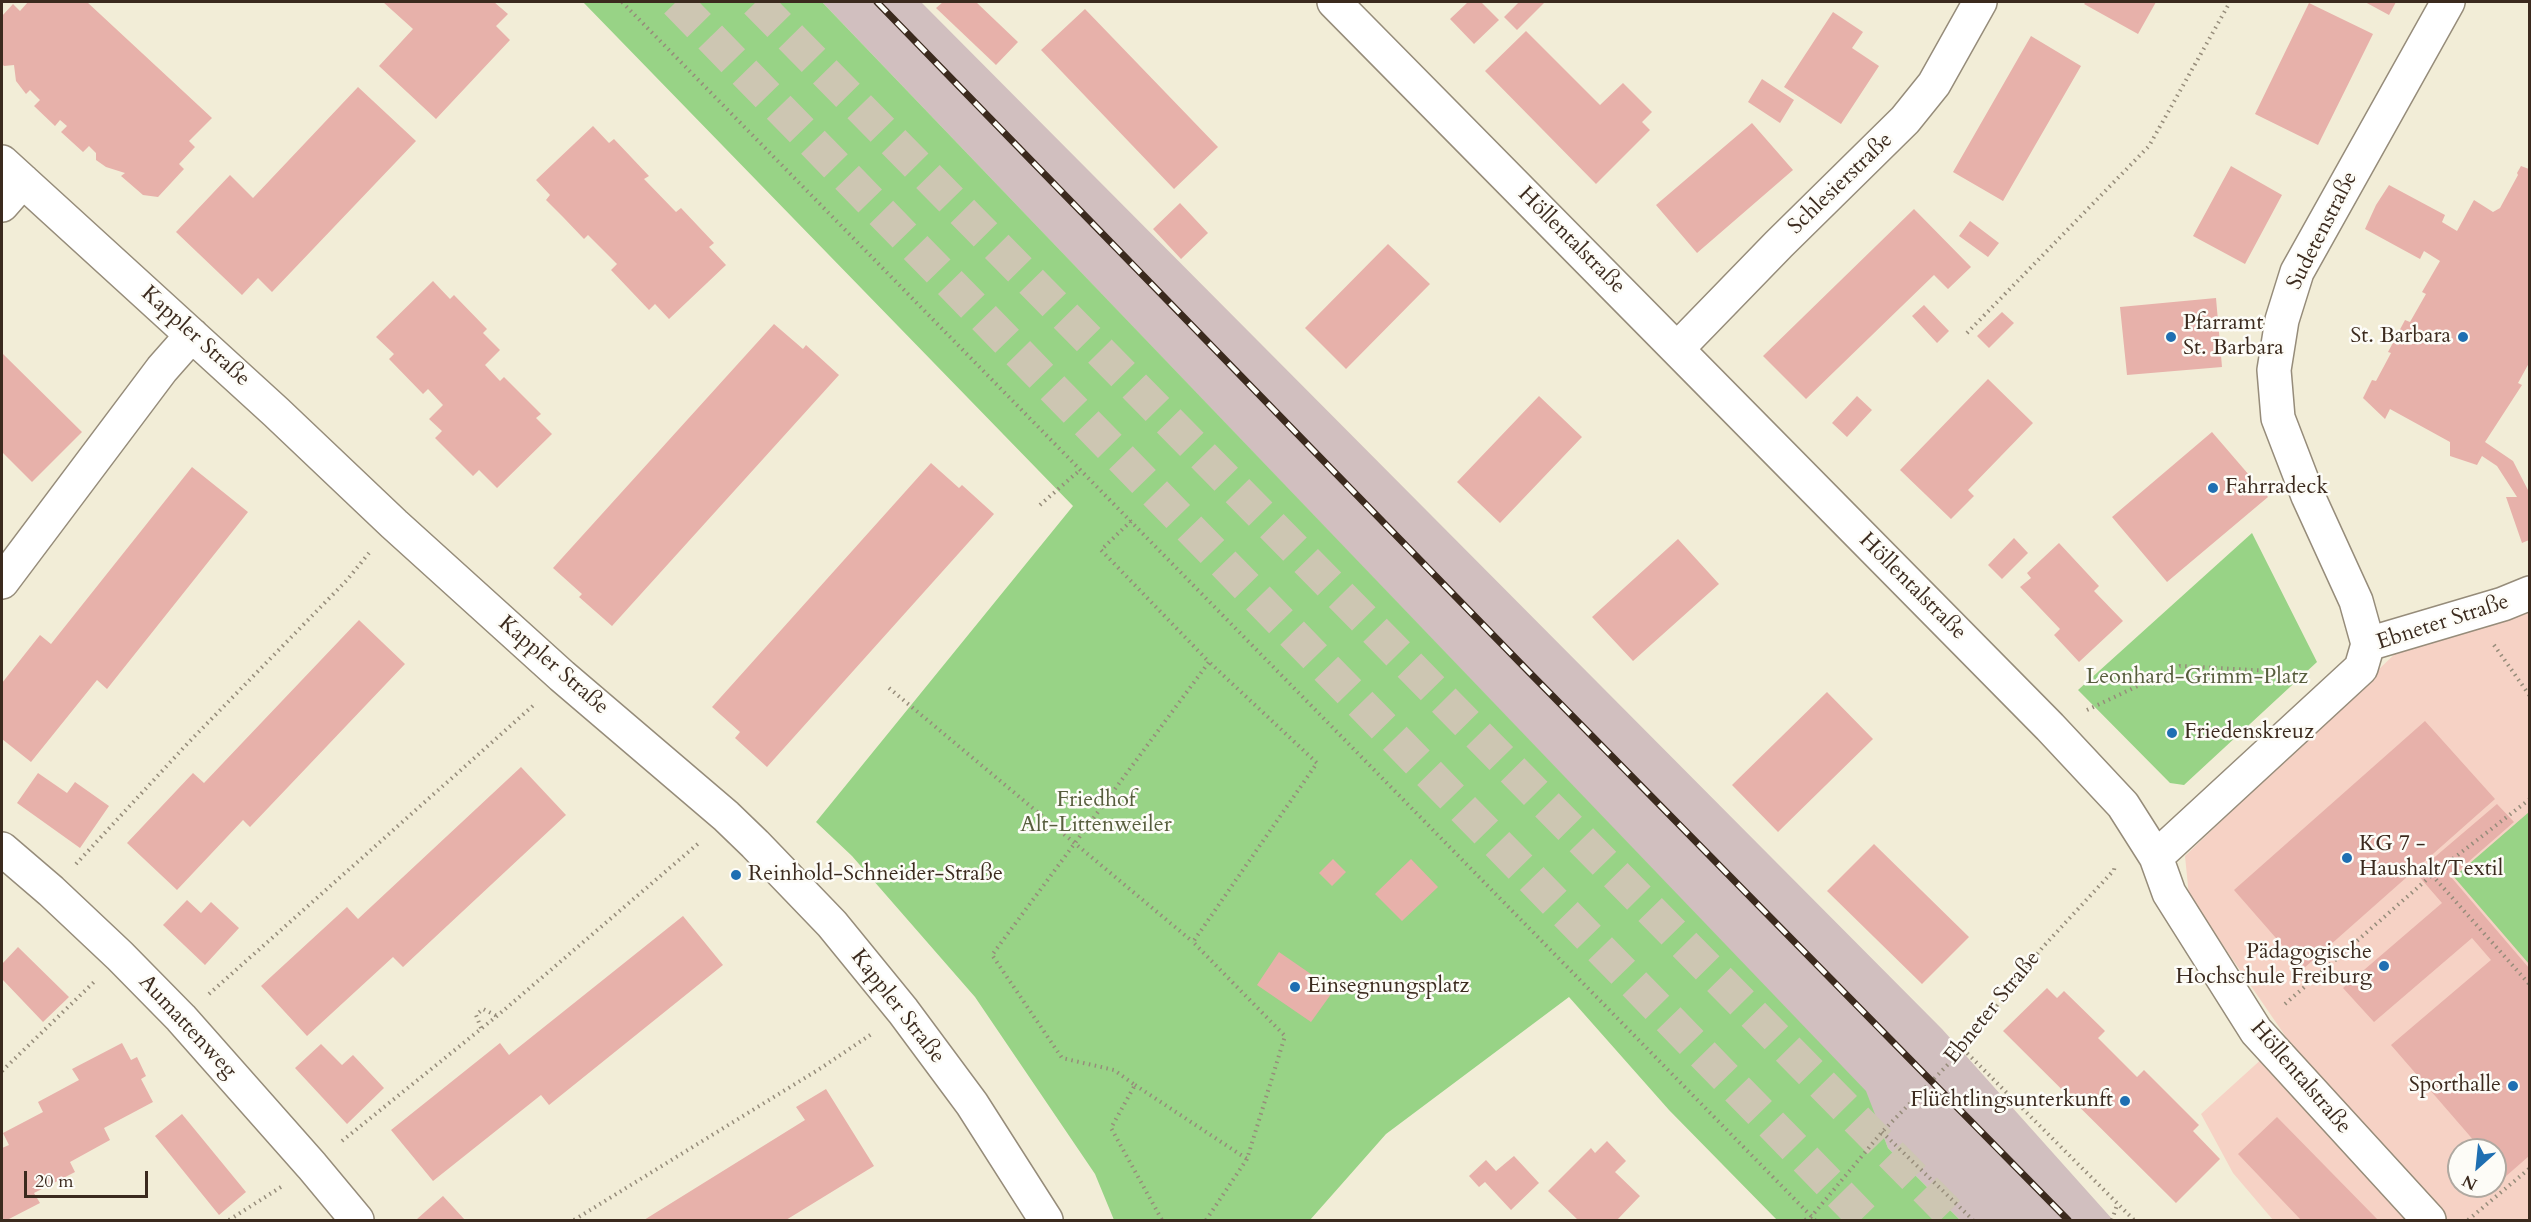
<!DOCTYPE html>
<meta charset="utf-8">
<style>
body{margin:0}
#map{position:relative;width:2531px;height:1222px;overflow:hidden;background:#f2edd7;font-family:Cardo,serif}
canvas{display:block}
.frame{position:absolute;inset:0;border:3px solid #3b2a1e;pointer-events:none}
.north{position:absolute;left:2447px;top:1138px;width:60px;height:60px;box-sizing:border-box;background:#fdfcf7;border:2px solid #afa8a0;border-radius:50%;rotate:207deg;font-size:16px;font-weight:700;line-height:24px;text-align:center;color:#3b2a1e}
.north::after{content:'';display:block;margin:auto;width:21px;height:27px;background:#1f6fb2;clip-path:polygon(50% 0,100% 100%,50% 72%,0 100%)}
.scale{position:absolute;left:24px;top:1171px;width:124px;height:27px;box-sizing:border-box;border:3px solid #3b2a1e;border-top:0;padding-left:8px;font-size:18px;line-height:21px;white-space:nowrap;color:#3b2a1e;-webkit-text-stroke:4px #fdfcf7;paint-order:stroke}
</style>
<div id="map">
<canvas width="2531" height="1222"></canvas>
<div class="frame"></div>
<div class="north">N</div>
<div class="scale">20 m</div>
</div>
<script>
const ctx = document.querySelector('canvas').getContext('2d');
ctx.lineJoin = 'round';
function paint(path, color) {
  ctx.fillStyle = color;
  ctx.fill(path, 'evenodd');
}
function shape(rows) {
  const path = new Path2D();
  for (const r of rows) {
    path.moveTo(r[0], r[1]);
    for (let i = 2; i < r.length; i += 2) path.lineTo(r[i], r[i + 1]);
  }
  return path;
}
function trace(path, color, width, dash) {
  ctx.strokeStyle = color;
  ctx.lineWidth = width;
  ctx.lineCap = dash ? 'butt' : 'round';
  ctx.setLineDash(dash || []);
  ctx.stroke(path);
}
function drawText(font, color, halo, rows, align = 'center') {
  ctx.font = font + ' Cardo,serif';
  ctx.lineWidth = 5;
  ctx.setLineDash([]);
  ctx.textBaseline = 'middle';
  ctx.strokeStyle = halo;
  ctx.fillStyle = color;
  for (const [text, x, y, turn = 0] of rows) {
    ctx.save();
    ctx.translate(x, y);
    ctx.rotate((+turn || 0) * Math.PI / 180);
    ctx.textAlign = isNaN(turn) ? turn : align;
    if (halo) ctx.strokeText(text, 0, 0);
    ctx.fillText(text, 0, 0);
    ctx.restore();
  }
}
const built = shape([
 [2529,581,2529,1220,2273,1220,2233,1173,2201,1114,2286,1037,2189,896,2185,856,2430,620],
 [2459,1150,2495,1150,2495,1186,2459,1186]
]);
const industrial = shape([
 [822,2,921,2,1942,1029,2113,1220,1960,1220,1888,1148,1865,1091]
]);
const green = shape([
 [583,2,822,2,1866,1091,1888,1148,1960,1220,1777,1220,1669,1110,1569,997,1386,1134,1310,1220,1114,1220,1095,1174,975,997,852,856,816,822,1073,506],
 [2252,533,2317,662,2184,785,2170,783,2078,690],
 [2529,812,2529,964,2454,877]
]);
const building = shape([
 [28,2,87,2,212,118,189,141,195,147,179,164,184,169,158,197,143,195,121,176,125,173,106,167,96,160,96,153,89,146,83,152,61,132,67,126,60,120,55,126,34,106,40,100,30,90,26,94,16,81,14,65,4,66,2,64,2,16,13,4,20,11],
 [383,2,494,2,508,14,496,26,510,40,436,119,379,66,413,29],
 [943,2,976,2,1018,42,996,65,936,8],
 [1468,2,1481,2,1499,20,1474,44,1450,19],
 [1519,2,1545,2,1517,30,1504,17],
 [2086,2,2156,2,2138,34,2084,4],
 [2365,2,2396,2,2389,15],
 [2309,3,2373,34,2318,145,2255,114],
 [1085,9,1218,147,1174,189,1041,50],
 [1833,12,1863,32,1852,48,1879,66,1841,124,1784,87],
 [1526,31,1600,105,1623,83,1652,112,1642,122,1650,130,1596,184,1485,71],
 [2031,36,2081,66,2003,201,1953,172],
 [1762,79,1794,100,1780,123,1748,102],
 [358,87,416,141,272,292,258,278,242,295,176,232,230,175,253,198],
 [1752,123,1793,170,1697,253,1656,205],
 [593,126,609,143,614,139,649,176,644,179,676,212,681,208,714,243,709,247,726,265,669,319,655,304,649,310,611,270,617,264,588,235,584,239,563,217,546,200,550,195,536,180],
 [2231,166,2282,195,2245,264,2193,236],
 [2521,166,2529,169,2529,363,2518,383,2522,385,2485,442,2513,461,2529,492,2529,540,2522,543,2506,497,2517,497,2497,466,2482,456,2477,465,2450,456,2450,442,2390,409,2385,419,2363,398,2372,380,2376,381,2391,353,2388,352,2405,320,2410,322,2426,294,2422,292,2440,261,2424,251,2420,259,2365,229,2376,205,2389,185,2445,215,2442,222,2457,231,2474,200,2493,212,2500,208,2518,175,2517,173],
 [1180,203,1208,233,1181,259,1153,229],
 [1914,209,1971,267,1948,289,1934,275,1806,399,1763,356],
 [1970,221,1999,243,1988,257,1959,236],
 [1388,244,1430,284,1346,369,1305,328],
 [433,281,450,299,454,295,487,329,483,333,500,350,485,365,500,381,504,377,541,414,536,418,552,434,497,488,479,470,473,476,435,438,442,431,429,419,443,405,428,389,423,394,389,359,394,354,376,337],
 [2216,298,2222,367,2127,375,2120,307],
 [1924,305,1949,331,1937,343,1912,316],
 [2002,312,2014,323,1989,348,1977,336],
 [774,324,803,349,806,345,839,375,612,626,579,597,582,594,553,568],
 [2,353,82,432,32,482,2,452],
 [1988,379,2033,423,1968,490,1974,496,1951,519,1900,470],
 [1539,396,1582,437,1500,523,1457,482],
 [1857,396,1872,410,1847,437,1832,423],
 [2212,432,2268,497,2167,582,2112,517],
 [931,463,959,488,962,485,994,514,767,767,735,738,740,732,712,707],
 [192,467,248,512,107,689,97,680,31,762,2,739,2,683,40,635,51,644],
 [2014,538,2028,553,2002,579,1988,565],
 [1678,539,1719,584,1633,661,1592,617],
 [2059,543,2099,586,2094,591,2123,621,2079,662,2054,635,2060,629,2020,587,2031,578,2027,573],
 [359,620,405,664,250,827,243,820,177,890,127,843,193,773,204,783],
 [1827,692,1873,739,1778,832,1732,785],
 [2425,721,2495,799,2303,969,2234,890],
 [521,767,566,815,403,967,393,957,307,1036,261,986,347,907,358,919],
 [38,773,67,793,75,782,109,806,80,848,17,803],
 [2497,804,2514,822,2451,877,2529,968,2529,1156,2505,1177,2495,1166,2495,1150,2482,1150,2391,1045,2491,960,2472,938,2374,1022,2343,988,2442,903,2416,873],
 [1874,844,1969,937,1922,984,1827,891],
 [1333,859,1346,872,1332,886,1319,873],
 [1411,859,1438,887,1402,921,1375,894],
 [187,900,201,913,211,902,239,928,205,965,163,925],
 [683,916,723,965,549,1105,541,1095,433,1181,391,1130,500,1043,509,1055],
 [18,947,69,997,43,1022,2,979,2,964],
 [1279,952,1334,990,1311,1022,1257,985],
 [2047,988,2057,998,2064,991,2105,1031,2098,1038,2137,1077,2144,1070,2199,1125,2193,1131,2220,1159,2176,1203,2003,1031],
 [122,1043,131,1060,137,1057,146,1076,141,1079,153,1102,104,1128,110,1140,70,1162,75,1172,34,1193,40,1203,7,1220,2,1220,2,1148,9,1145,3,1133,43,1112,38,1102,79,1080,72,1069],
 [321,1044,342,1065,353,1055,384,1088,347,1124,295,1068],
 [826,1089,874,1166,786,1220,644,1220,805,1120,796,1107],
 [182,1114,246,1192,219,1215,155,1136],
 [2277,1117,2378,1220,2301,1220,2238,1154],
 [1607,1141,1626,1161,1615,1172,1640,1196,1617,1220,1578,1220,1548,1191,1591,1148,1595,1153],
 [1514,1156,1539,1183,1511,1210,1485,1182,1479,1187,1469,1176,1486,1160,1496,1171],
 [443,1196,465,1220,418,1220,417,1219]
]);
const highwayTunnel = shape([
 [676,2,1865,1220],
 [756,2,1956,1220]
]);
const path = shape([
 [622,2,1815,1220],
 [1967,333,2149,146,2230,2],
 [1040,505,1080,470],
 [1131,521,1101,550,1209,662,992,955,1062,1058,1114,1070,1135,1085,1111,1128,1162,1220],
 [2494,645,2530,696],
 [889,688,1193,942],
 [2087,710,2180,666,2289,672,2296,676],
 [76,864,188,743,347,580,369,553],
 [2432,875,2530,985],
 [209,994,535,704],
 [2285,1004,2432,875,2530,799],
 [481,1028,476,1015,483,1009,497,1016],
 [1963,1049,2134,1220],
 [2,1071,94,982],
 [1135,1085,1247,1159],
 [1882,1132,1973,1220],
 [342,1141,497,1016,700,842],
 [229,1220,281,1187],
 [574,1220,821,1068,873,1033],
 [1206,1220,1247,1159,1285,1036,1193,942,1317,763,1209,662],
 [1805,1220,1811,1217,1882,1132,1963,1049,2042,948,2114,870,2115,865],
 [2112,1220,2117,1205],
 [2468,1220,2530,1168]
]);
const minor = shape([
 [1334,2,2050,727,2123,805,2156,857,2169,893,2256,1031,2429,1220],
 [2,162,276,412,394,524,562,676,726,816,755,844,832,924,903,1011,972,1104,1046,1220],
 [2,205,23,181],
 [1678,348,1779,244,1905,120,1934,84,1980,2],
 [2,582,162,369,192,335],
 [2368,644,2356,601,2308,496,2278,418,2274,370,2282,320,2297,272,2448,2],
 [2368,644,2503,604,2530,593],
 [2,849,51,891,120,956,181,1018,312,1166,357,1220],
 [2156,857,2361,668,2368,644]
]);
const rail = shape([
 [877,2,1527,670,2068,1220]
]);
const markers = [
 [2171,337,6,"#1f6fb2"],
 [2463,337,6,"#1f6fb2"],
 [2213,488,6,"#1f6fb2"],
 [2172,733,6,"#1f6fb2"],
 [2347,858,6,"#1f6fb2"],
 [736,875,6,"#1f6fb2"],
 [2384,966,6,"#1f6fb2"],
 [1295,987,6,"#1f6fb2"],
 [2513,1086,6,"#1f6fb2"],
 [2125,1101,6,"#1f6fb2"]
];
const streetNames = [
 ["Schlesierstraße",1841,184,-44],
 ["Sudetenstraße",2323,231,-63],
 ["Höllentalstraße",1571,241,45],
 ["Kappler Straße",195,337,42],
 ["Höllentalstraße",1912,587,45],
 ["Ebneter Straße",2443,623,-18],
 ["Kappler Straße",553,666,41],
 ["Kappler Straße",897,1007,52],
 ["Ebneter Straße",1993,1008,-51],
 ["Aumattenweg",187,1027,47],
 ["Höllentalstraße",2300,1078,49]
];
const poiNames = [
 ["Pfarramt",2183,324],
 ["St. Barbara",2183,349],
 ["St. Barbara",2451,337,"right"],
 ["Fahrradeck",2225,488],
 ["Friedenskreuz",2184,733],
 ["KG 7 -",2359,845],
 ["Haushalt/Textil",2359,870],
 ["Reinhold-Schneider-Straße",748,875],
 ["Pädagogische",2372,953,"right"],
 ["Hochschule Freiburg",2372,978,"right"],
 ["Einsegnungsplatz",1307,987],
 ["Sporthalle",2501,1086,"right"],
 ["Flüchtlingsunterkunft",2113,1101,"right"]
];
const parkNames = [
 ["Leonhard-Grimm-Platz",2197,678],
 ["Friedhof",1096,801],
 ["Alt-Littenweiler",1096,826]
];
paint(built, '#f6d2c5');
paint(industrial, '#d1bfbf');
paint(green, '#98d386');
paint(building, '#e7b1aa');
trace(highwayTunnel, '#cdc6b2', 33, [33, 16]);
trace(minor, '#968c7a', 36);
trace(path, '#968c7a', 4, [1.5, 4.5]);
trace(minor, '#fff', 33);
trace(rail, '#3b2a1e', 7);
trace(rail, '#fdfcf7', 4.5, [14]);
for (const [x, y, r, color] of markers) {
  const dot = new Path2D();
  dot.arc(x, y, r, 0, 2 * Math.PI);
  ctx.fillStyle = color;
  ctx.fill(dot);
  trace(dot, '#fdfcf7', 2);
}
drawText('22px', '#3b2a1e', '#fdfcf7', streetNames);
drawText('22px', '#3b2a1e', '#fdfcf7', poiNames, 'left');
drawText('22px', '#575d3d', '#fdfcf7', parkNames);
</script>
